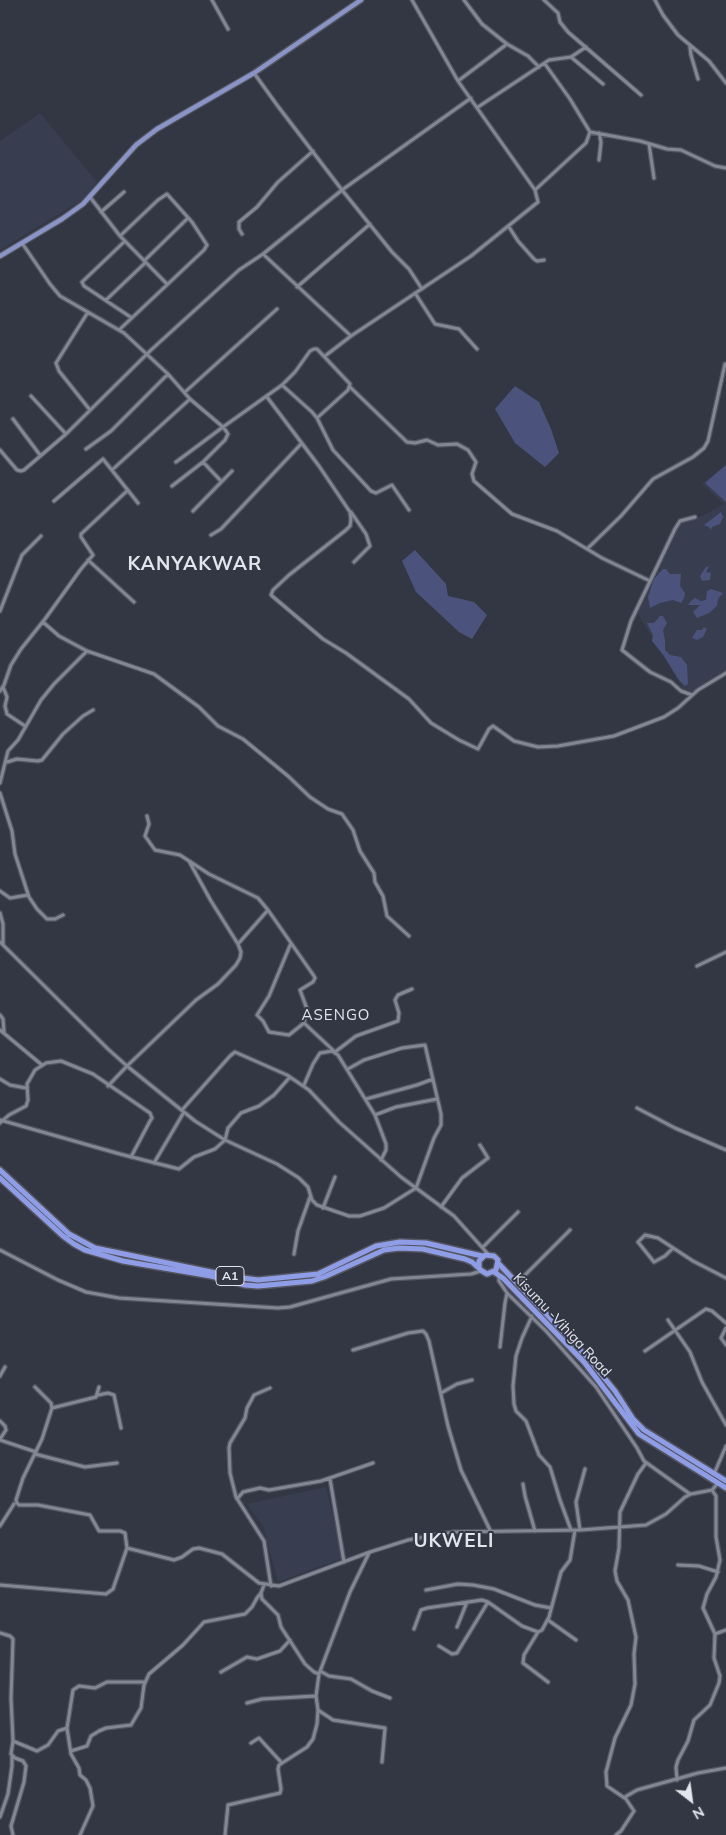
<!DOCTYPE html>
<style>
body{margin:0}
#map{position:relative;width:726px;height:1835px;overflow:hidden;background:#333643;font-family:Mulish,sans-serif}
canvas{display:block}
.north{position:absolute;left:666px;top:1775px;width:50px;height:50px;-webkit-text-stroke:4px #333643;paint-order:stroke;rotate:150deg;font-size:14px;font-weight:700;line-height:20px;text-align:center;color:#e3e5ed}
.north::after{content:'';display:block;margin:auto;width:18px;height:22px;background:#e3e5ed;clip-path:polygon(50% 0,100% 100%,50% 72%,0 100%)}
</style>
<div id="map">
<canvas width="726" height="1835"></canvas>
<div class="north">N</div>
</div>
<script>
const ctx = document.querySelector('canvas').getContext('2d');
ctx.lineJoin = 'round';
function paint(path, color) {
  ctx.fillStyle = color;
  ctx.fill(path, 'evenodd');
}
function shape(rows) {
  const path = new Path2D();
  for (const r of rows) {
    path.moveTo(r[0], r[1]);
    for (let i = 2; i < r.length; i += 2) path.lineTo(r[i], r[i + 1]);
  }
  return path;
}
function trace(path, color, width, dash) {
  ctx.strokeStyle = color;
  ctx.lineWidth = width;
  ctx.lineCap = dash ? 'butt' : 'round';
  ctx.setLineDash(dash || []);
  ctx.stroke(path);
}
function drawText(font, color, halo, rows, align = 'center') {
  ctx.font = font + ' Mulish,sans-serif';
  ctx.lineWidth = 4;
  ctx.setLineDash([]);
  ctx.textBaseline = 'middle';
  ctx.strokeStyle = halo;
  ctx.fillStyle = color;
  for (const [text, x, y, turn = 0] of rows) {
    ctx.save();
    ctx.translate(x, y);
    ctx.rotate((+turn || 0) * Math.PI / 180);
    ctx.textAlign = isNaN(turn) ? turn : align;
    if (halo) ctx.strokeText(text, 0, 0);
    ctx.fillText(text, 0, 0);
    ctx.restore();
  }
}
const built = shape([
 [40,113,97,182,82,200,0,250,0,141],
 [726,464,726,672,691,693,683,689,638,614,681,523,702,516,724,504,702,484],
 [326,1487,343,1558,278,1582,263,1526,247,1504]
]);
const green = shape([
 [515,386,539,402,551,429,559,453,545,467,515,443,495,409],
 [726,465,726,502,705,483],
 [721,512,723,517,720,524,712,527,711,530,709,527,704,525],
 [415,550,446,584,448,596,474,602,487,615,472,639,459,632,416,592,402,561],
 [709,566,706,572,711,573,710,580,702,581,700,576,706,567],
 [663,569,666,569,670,574,681,574,680,586,685,593,684,598,681,603,673,600,660,603,650,608,648,597,654,579],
 [711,589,723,593,718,599,717,606,709,613,697,618,693,612,700,605,688,605,690,602,695,598,701,601,706,600,707,591],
 [660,616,663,616,667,623,663,630,665,640,665,650,670,655,681,657,687,665,688,684,685,686,679,680,664,656,652,641,653,635,647,623,654,623],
 [704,627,707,629,703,637,697,640,692,638,697,630,702,630]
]);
const minor = shape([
 [212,0,228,29],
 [464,0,482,24,507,44,528,56,539,67],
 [544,0,558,13,560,22,568,32,641,95],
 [655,0,663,15,678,35,709,61,726,83],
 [690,47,691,55,698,79],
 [571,57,603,84],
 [254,73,277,105,342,190,392,252,409,269,422,289],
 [458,81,507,44],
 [478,107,549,60,571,57,586,47],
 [590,132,640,141,667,149,681,150,715,166,726,168],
 [649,144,654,178],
 [599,160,601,142,599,133],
 [535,190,586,143,590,132,570,99,545,64],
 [90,197,120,236,167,284],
 [101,212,124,192],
 [509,227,518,241,534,259,537,261,544,260],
 [242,234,239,229,239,222,257,207,278,182,313,151],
 [125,241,82,282,84,286,132,318],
 [22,243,50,284,60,296,124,333,168,374,190,399,223,427,282,385,295,372,310,351,314,349,317,349,350,384,348,390,317,418],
 [263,254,351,336],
 [144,261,188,218],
 [297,287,370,224],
 [415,293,435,324,459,329,477,349],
 [106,300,145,263],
 [88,312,56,363,59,371,90,410],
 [119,330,204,250,207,245,192,222,167,194,158,200,120,236],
 [325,356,351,336,471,256,538,202,535,190,458,81,412,0],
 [282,385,312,412,317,418,333,450,371,491,376,493,392,485,409,510],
 [350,387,407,442,415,443,427,440,438,445,457,444,468,450,476,462,472,474,474,481,512,514,557,531,602,558,650,581],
 [185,392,277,309],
 [31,396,66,434],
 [267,397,319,466,350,512,351,519,350,526,346,530,289,575,273,590,271,595,323,639,346,653,409,699,431,723,459,740,478,749,489,729,493,726,514,741,538,747,558,746,614,736,664,717,678,708,698,690,726,673],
 [13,419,40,455],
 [86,449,111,431,168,374],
 [0,450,17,470,21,471,24,470,66,434,151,350,239,270,263,254,342,190,471,98],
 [203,462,221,481],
 [112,470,190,399],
 [172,486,203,462,225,440,228,434,226,431,223,427,176,462],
 [54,501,103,459,138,503],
 [193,511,232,471],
 [351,512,366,534,370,546,354,562],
 [211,535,221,529,301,444],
 [588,548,621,516,653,479,693,457,704,448,708,441,725,364],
 [88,560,134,602],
 [0,611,22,555,41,536],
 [43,622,59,636,87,651,154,674,199,707,218,726,243,739,288,776,310,797,328,809,342,814,353,830,360,851,374,873,375,882,383,896,387,916,409,936],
 [3,687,7,697,5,706,7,714,25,726],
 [0,691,4,685,11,665,21,649,45,619,81,569,93,555,81,537,81,534,128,490],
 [692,695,681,691,671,682,650,672,622,650,631,621,675,529,680,521,695,517],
 [7,762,17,759,38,761,42,760,63,734,83,716,93,710],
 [0,783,8,751,18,740,41,700,54,684,87,651],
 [0,793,12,831,15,854,29,897,37,909,47,919,55,919,63,915],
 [147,816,149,824,145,836,155,850,180,855,209,874,258,898,268,910,314,976,315,978,313,982,300,990,307,1009,304,1023],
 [0,891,10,898,28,895],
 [0,913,3,924,3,944],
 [0,942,108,1049,127,1066,196,1000,218,984,236,965,240,958,241,952,238,944,211,901,189,861],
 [291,943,269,996,257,1015,263,1021,269,1032,289,1035,304,1023,335,1052,356,1036,398,1021,399,1013,395,1000,398,995,412,989],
 [238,944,268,910],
 [697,966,726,952],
 [0,1015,3,1019,4,1032],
 [0,1030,42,1065],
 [0,1079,10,1085,26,1088],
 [304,1085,313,1064,320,1053,332,1051,338,1055,375,1115,386,1144,386,1150,381,1160],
 [108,1086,127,1066,195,1121,225,1140,277,1164,299,1178,308,1187,312,1200,317,1205,349,1216,360,1216,384,1208,416,1188,434,1138,441,1125,441,1114,425,1045,402,1048,364,1060,348,1069],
 [366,1099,417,1085,433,1079],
 [637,1108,675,1128,726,1150],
 [182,1110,230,1056,235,1052,287,1075,309,1090,339,1122,401,1177,454,1216,488,1254],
 [375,1115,396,1107,437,1099],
 [0,1120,120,1154,179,1169,194,1157,215,1149,225,1140,228,1128,241,1113,259,1106,274,1095,290,1077],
 [0,1123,9,1115,26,1106,28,1100,27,1084,35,1070,46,1063,61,1061,93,1074,150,1113,152,1118,150,1121,131,1157],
 [154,1163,184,1112],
 [441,1207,462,1178,488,1158,480,1145],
 [323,1208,335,1177],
 [483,1247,518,1212],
 [673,1248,665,1256,654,1262,638,1242,645,1235,658,1238,693,1261,726,1278],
 [0,1250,58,1280,86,1292,119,1298,278,1308,290,1307,391,1279,471,1274,481,1271],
 [294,1254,298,1231,310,1197],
 [499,1275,499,1281,507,1293,546,1331,596,1387,637,1448,644,1461,690,1494],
 [517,1283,570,1230],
 [532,1316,522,1338,516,1356,513,1386,514,1404,516,1411,526,1421,539,1455,550,1467,560,1500,571,1530],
 [668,1320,690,1352,702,1382,726,1425],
 [726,1328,721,1338,726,1345],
 [500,1347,505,1303,507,1293],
 [353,1350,408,1333,423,1331,426,1334,429,1341,448,1426,461,1470,491,1532],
 [645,1351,706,1309,712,1311,726,1323],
 [0,1376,5,1367],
 [35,1387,51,1403,52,1408,42,1439,23,1478,16,1500,17,1503,19,1505,38,1505,90,1515,99,1531,120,1531,125,1533,127,1548],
 [270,1388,254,1395,247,1408,245,1418,230,1443,229,1448,230,1473,236,1497,264,1541,271,1586],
 [441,1393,457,1384,472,1380],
 [98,1395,108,1393,114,1395,121,1428],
 [52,1408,96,1397,99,1387],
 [0,1421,5,1426,6,1430,0,1439],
 [0,1440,36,1452],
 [35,1454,85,1467,117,1463],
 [714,1474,726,1446],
 [330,1479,344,1562],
 [523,1484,525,1496,535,1531],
 [237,1499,243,1492,247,1491,260,1488,269,1490,321,1481,373,1463],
 [0,1526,14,1504],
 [580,1530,576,1502,585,1469],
 [678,1565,699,1566,718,1572],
 [0,1585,106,1594,113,1589,127,1548,174,1560,182,1557,193,1549,199,1548,222,1554,259,1583,279,1586,370,1552,408,1540,435,1535,454,1532,580,1530,646,1525,666,1514,685,1497,691,1494,712,1490,718,1483],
 [264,1585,261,1593,262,1599,278,1615,281,1627,305,1664,314,1672,319,1674],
 [426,1590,458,1584,473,1585,494,1589,535,1605,551,1608],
 [548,1620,576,1640],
 [457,1627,467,1602],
 [414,1629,421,1610,427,1608,482,1600,488,1602],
 [538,1632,524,1655,523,1663,548,1682],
 [0,1633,10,1636,13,1639,11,1698,13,1741,11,1754,15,1758,23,1761,26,1766,24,1782,11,1826,13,1835],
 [715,1634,726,1630],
 [439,1646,452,1654,457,1653,488,1602,522,1626,538,1632,542,1630,549,1617,561,1572,570,1560,575,1530],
 [320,1671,329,1676,351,1679,372,1691,390,1698],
 [221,1672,247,1657,257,1659,280,1651,290,1640],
 [247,1703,262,1699,316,1696],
 [318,1710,333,1720,385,1728,382,1762],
 [13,1741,37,1751,48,1745,58,1731,67,1728],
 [251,1743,259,1738,281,1762],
 [71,1751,87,1746,91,1736,99,1731,106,1728,131,1725,141,1708,144,1685,149,1674,183,1645,204,1622,245,1614,252,1607,257,1598,261,1593],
 [677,1780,676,1767,678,1760,688,1741,694,1720,710,1705,719,1683,720,1676,714,1658,715,1634,703,1608,707,1594,716,1577,720,1560,716,1537,716,1496,712,1490],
 [625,1797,637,1790,698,1773,726,1768],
 [0,1817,8,1794,12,1766,12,1756],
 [80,1835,93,1806,90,1788,86,1780,80,1775,79,1768,71,1754,67,1728,73,1690,79,1686,95,1688,107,1682,145,1682],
 [225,1835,228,1805,280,1793,281,1789,278,1769,279,1765,307,1747,313,1739,317,1724,318,1710,316,1696,319,1674,350,1592,369,1553],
 [616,1835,621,1831,634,1811,626,1799,607,1786,606,1772,615,1738,631,1705,635,1684,634,1654,636,1637,628,1600,617,1581,615,1571,619,1548,620,1512,638,1474,646,1463]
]);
const major = shape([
 [0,256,62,219,83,204,136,145,157,129,254,73,361,0]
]);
const highway = shape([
 [0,1170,69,1234,95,1248,235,1277,258,1280,318,1274,376,1246,400,1242,426,1243,482,1256],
 [0,1178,63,1236,74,1244,85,1250,123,1261,211,1276,245,1285,258,1286,312,1281,324,1277,384,1250,399,1248,423,1249,465,1259,472,1262,482,1271,487,1274,496,1270,498,1260,494,1256,485,1255,479,1261,479,1268],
 [498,1263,588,1358,615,1391,633,1419,644,1430,726,1481],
 [494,1272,503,1278,584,1362,639,1434,726,1488]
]);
const shields = [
 [230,1276,28]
];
const shieldNames = [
 ["A1",230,1276]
];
const streetNames = [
 ["Kisumu -Vihiga Road",562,1325,47]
];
const neighbourhoodNames = [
 ["ASENGO",336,1015]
];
const districtNames = [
 ["KANYAKWAR",195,564],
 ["UKWELI",454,1541]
];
paint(built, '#393d50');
paint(green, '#4b537c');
trace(minor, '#535560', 5.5);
trace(major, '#535560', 7);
trace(highway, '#535560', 8);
trace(minor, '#838695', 3);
trace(major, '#8a94c6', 4.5);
trace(highway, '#8f9de6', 5);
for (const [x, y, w] of shields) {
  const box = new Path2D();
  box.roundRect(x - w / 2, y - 9.5, w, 19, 4);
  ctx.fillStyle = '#333643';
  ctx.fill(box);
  trace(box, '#e3e5ed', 1);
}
drawText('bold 12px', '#e3e5ed', null, shieldNames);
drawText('14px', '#e3e5ed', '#333643', streetNames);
ctx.letterSpacing = '1px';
drawText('15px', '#e3e5ed', '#333643', neighbourhoodNames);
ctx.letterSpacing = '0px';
ctx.letterSpacing = '1px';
drawText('bold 19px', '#e3e5ed', '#333643', districtNames);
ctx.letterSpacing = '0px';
</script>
